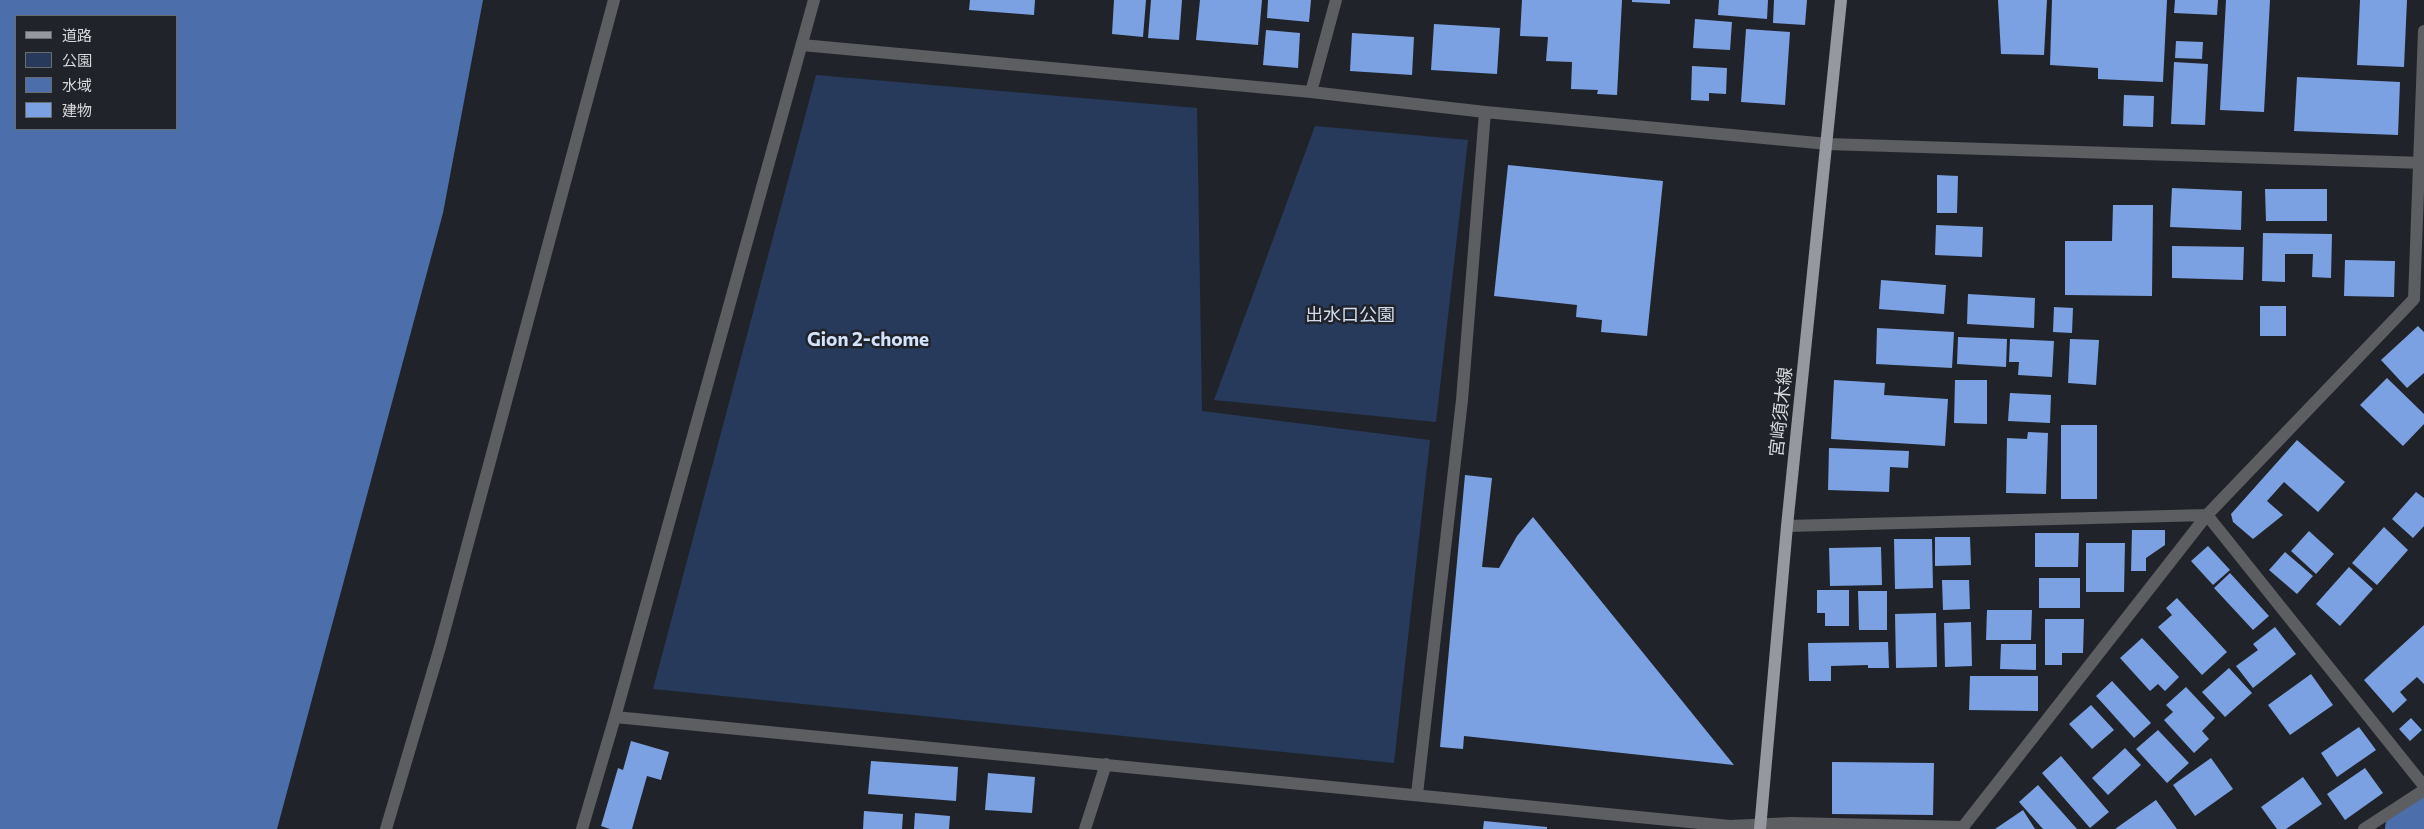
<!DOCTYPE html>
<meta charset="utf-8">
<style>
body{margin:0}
#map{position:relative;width:2424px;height:829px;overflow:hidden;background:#20242a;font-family:Commissioner,"Noto Sans JP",sans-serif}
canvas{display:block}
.legend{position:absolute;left:15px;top:15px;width:162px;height:115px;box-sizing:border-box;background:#20242a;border:1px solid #696c71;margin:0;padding:6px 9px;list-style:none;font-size:15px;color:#d6d8dc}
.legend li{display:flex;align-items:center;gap:10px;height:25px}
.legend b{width:25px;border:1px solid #696c71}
</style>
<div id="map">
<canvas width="2424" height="829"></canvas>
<ul class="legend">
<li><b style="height:6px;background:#95989f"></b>道路</li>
<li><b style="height:14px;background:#273a5c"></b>公園</li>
<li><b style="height:14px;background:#4c6eab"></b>水域</li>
<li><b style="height:14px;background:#7ca1e2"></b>建物</li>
</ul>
</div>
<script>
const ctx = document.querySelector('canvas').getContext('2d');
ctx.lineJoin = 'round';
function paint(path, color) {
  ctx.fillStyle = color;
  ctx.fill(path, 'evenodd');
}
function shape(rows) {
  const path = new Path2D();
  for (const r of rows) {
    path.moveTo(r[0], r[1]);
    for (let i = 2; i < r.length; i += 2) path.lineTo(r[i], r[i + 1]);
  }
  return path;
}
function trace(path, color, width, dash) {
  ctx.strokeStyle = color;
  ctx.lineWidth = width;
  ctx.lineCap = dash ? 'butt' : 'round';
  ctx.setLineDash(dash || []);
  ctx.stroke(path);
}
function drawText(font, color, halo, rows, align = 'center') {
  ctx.font = font + ' Commissioner,"Noto Sans JP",sans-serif';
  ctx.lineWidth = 5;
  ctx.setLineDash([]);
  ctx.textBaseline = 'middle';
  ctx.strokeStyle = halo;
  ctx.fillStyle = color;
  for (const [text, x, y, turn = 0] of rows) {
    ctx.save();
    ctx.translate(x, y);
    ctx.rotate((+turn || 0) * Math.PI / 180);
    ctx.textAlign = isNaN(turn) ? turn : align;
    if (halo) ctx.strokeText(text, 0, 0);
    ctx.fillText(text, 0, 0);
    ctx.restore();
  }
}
const green = shape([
 [816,75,1197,108,1202,411,1430,440,1394,763,653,689],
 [1315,126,1468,140,1436,422,1214,400]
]);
const water = shape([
 [0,0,483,0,443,213,277,829,0,829],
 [16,16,176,16,176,129,16,129]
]);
const river = shape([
 [2409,829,2424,818]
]);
const building = shape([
 [970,0,1035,0,1034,15,969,10],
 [1114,0,1146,0,1143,37,1112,34],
 [1151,0,1182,0,1179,40,1148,38],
 [1200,0,1262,0,1258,45,1196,40],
 [1268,0,1311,0,1309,22,1267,18],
 [1522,0,1622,0,1617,95,1597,94,1598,90,1571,89,1572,62,1546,61,1548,37,1520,36],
 [1632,0,1670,0,1670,4,1632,2],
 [1719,0,1768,0,1767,19,1718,15],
 [1774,0,1807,0,1805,25,1773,23],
 [1998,0,2047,0,2044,55,2001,54],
 [2052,0,2167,0,2163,82,2098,79,2098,68,2050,65],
 [2175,0,2218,0,2217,15,2174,13],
 [2226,0,2270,0,2264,112,2220,110],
 [2360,0,2407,0,2404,67,2357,65],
 [1695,19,1732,22,1730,50,1693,48],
 [1434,24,1500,28,1497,74,1431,70],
 [1746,29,1790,32,1785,105,1741,102],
 [1266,30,1300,33,1298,68,1263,65],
 [1352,33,1414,37,1412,75,1350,71],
 [2176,41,2203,42,2202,59,2175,58],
 [2174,62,2208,64,2205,125,2171,124],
 [1692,66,1727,68,1726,94,1709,93,1709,101,1691,100],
 [2297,77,2400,82,2398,135,2294,131],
 [2124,95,2154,96,2153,127,2123,126],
 [1508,165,1663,181,1647,336,1601,332,1602,320,1576,317,1577,305,1494,296],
 [1937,175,1958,176,1957,213,1937,213],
 [2172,188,2242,191,2241,230,2170,227],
 [2265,189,2327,189,2327,221,2266,221],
 [2113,205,2153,205,2152,296,2065,295,2065,241,2112,241],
 [1936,225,1983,227,1982,257,1935,255],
 [2263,233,2332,234,2331,278,2312,277,2313,254,2285,254,2285,282,2262,281],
 [2172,246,2244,247,2243,280,2172,278],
 [2345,260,2395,261,2394,297,2344,296],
 [1881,280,1946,285,1944,314,1879,309],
 [1968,294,2035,298,2034,328,1967,324],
 [2260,306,2286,306,2286,336,2260,336],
 [2054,307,2073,308,2072,333,2053,332],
 [2418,326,2424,332,2424,373,2407,388,2381,360],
 [1877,328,1954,332,1952,368,1876,364],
 [1958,337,2007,339,2006,367,1957,364],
 [2010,339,2054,341,2052,377,2018,375,2019,362,2009,362],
 [2070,339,2099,340,2096,385,2068,383],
 [2387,378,2424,414,2424,424,2403,446,2360,405],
 [1834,380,1885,383,1884,395,1948,399,1945,446,1831,439],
 [1955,380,1987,380,1987,424,1954,423],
 [2010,393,2051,395,2050,423,2008,421],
 [2061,425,2097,425,2097,499,2061,499],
 [2028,432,2048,433,2046,494,2006,493,2007,438,2027,439],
 [2297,440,2345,482,2318,512,2284,482,2267,501,2283,515,2253,539,2233,522,2231,514],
 [1829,448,1909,451,1908,468,1890,467,1889,492,1828,490],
 [1465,475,1492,478,1482,567,1499,568,1517,536,1533,517,1734,765,1464,736,1463,749,1440,747],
 [2416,492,2424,498,2424,526,2413,538,2392,519],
 [2384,527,2408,550,2377,585,2352,563],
 [2132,530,2165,530,2165,545,2146,558,2146,571,2131,571],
 [2309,531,2334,554,2316,574,2291,551],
 [2035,533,2079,533,2078,567,2035,567],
 [1935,537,1970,537,1971,565,1935,566],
 [1894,539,1932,539,1933,588,1895,589],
 [2086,543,2125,543,2124,592,2086,592],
 [2208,546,2230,570,2213,585,2191,561],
 [1881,547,1882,585,1830,586,1829,548],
 [2285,552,2313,576,2297,594,2269,570],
 [2349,567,2373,589,2340,626,2316,604],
 [2230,573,2269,616,2253,630,2214,588],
 [2039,578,2080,578,2080,608,2039,608],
 [1942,580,1969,580,1970,609,1943,610],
 [1817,590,1849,590,1849,626,1825,626,1825,613,1817,613],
 [1858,591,1887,591,1887,630,1859,630],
 [2177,598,2227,652,2202,675,2158,627,2172,615,2166,608],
 [1987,610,2032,610,2031,640,1986,640],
 [1936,613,1937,667,1896,668,1895,614],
 [2045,619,2084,619,2083,653,2062,653,2062,665,2045,665],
 [1971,622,1972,666,1945,667,1944,623],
 [2424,625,2424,684,2417,677,2400,692,2407,700,2393,713,2364,680],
 [2275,627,2296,654,2253,688,2236,666,2258,650,2253,644],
 [2142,638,2179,677,2165,691,2158,684,2150,691,2120,658],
 [1888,642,1889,668,1868,668,1868,665,1831,666,1831,681,1809,681,1808,643],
 [2001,644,2036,644,2036,670,2000,669],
 [2229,668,2252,693,2225,717,2202,692],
 [2311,674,2333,705,2290,735,2268,705],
 [1970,676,2038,676,2038,711,1969,710],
 [2112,681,2151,723,2134,738,2096,696],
 [2186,687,2215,718,2202,731,2209,739,2194,753,2164,720,2173,712,2166,705],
 [2091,705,2114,730,2092,749,2069,724],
 [2411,718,2422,730,2410,741,2399,729],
 [2359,727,2376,750,2337,777,2321,753],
 [2158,730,2189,763,2167,783,2136,749],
 [631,741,669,752,661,780,647,776,632,829,610,829,601,826,618,768,623,770],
 [2125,748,2141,765,2108,795,2092,778],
 [2061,756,2109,812,2090,828,2042,773],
 [2211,758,2233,789,2195,816,2173,785],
 [871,761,958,767,956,801,868,794],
 [1832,762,1934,763,1933,815,1832,814],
 [2365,768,2383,793,2345,820,2327,794],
 [988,773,1035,777,1032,813,985,810],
 [2303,777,2322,804,2286,829,2277,829,2261,807],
 [2038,785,2077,829,2043,829,2019,802],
 [2156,800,2177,829,2115,829],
 [2023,810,2035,829,1995,829],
 [864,811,903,814,902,829,863,829],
 [915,813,950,816,949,829,914,829],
 [1484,821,1547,827,1547,829,1483,829]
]);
const minor = shape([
 [802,45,1311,92,1485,112,1828,144,2424,163],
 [1311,92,1336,0],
 [2207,515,2424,786],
 [1787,526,2207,515],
 [615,717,1730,826,1791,823,1963,827],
 [1417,794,1462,400,1485,112],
 [1963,827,2207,515,2414,299,2424,31],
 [386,829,440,647,614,0],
 [582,829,615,717,814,0],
 [1085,829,1106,764],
 [2364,829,2424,790]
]);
const major = shape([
 [1760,829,1787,526,1841,0]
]);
const parkNames = [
 ["出水口公園",1350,315]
];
const streetNames = [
 ["宮崎須木線",1781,412,-84]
];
const neighbourhoodNames = [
 ["Gion 2-chome",868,340]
];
paint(green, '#273a5c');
paint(water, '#4c6eab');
trace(river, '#4c6eab', 48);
paint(building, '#7ca1e2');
trace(minor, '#5c5e61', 12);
trace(major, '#95989f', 12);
drawText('18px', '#d3ddef', '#20242a', parkNames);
drawText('18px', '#d6d8dc', '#20242a', streetNames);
drawText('bold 19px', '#d3e3fd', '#20242a', neighbourhoodNames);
</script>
